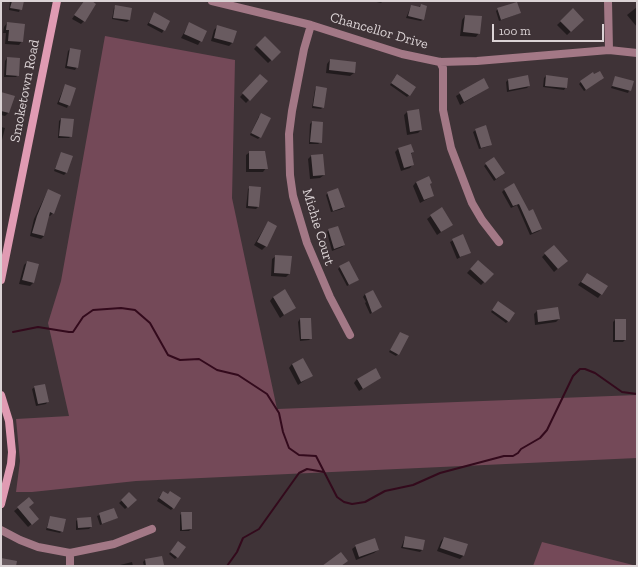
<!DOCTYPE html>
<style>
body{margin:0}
#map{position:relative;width:638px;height:567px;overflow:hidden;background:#3f3337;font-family:"Zilla Slab",serif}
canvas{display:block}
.frame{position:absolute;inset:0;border:2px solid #dbd3d5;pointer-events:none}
.scale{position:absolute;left:492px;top:24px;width:112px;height:18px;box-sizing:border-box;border:2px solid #dbd3d5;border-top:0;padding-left:5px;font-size:12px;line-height:14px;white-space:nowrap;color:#dbd3d5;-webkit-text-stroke:3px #3f3337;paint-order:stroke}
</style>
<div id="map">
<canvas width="638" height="567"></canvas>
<div class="frame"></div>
<div class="scale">100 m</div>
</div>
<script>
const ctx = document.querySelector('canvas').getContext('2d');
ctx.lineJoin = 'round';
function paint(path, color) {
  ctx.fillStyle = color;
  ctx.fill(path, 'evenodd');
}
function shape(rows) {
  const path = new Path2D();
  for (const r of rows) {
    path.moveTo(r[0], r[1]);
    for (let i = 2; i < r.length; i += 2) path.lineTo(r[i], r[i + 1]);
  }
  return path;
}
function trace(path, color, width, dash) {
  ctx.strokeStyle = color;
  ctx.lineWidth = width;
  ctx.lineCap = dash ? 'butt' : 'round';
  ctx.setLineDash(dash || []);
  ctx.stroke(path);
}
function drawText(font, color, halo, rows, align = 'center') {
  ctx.font = font + ' "Zilla Slab",serif';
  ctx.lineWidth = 3;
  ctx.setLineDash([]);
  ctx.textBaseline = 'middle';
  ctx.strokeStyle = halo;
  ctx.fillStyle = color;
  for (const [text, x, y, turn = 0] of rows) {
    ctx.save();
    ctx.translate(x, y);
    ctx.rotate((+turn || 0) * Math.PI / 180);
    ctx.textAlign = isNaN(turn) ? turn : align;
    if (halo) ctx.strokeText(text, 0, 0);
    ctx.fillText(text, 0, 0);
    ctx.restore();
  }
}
const green = shape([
 [105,36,235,60,232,198,277,409,637,395,637,458,136,481,32,492,16,492,20,461,16,419,69,416,48,323,61,281],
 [542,542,637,566,533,566]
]);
const shadow = shape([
 [10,1,23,1,19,12,9,10],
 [84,1,90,1,84,21,81,24,72,19],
 [372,1,383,1,381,3],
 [421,5,423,19,421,21,406,18,411,6,418,8],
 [116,6,129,20,127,22,112,19,114,8],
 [637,7,637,27,627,15],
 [498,9,520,13,499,21,496,11],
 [573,10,583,20,567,35,557,25],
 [154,14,169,21,162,33,147,25],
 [465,16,479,33,476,37,460,36,462,20],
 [7,23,22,41,19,45,5,44,6,33,3,33,4,27],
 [189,24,206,32,198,45,181,38],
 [218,26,232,43,229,46,211,41,214,30],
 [265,37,280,52,268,63,254,49],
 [70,49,77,67,75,70,65,68,68,51],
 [7,58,18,75,16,77,4,77,5,61],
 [330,60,354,73,350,76,326,73,327,64],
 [260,75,267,81,246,103,240,97],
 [546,76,566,87,564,90,543,87,544,78],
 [395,77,409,95,407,97,390,85],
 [616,77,633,82,628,93,611,88],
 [483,80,488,88,460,105,456,96],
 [508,80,529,86,527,88,507,92,506,82],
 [601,80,584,91,579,84,581,82],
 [65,85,75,89,67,108,57,104],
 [317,87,323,107,321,109,312,108,315,89],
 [1,93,13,97,8,113,5,116,1,115],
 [407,112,421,130,418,133,407,135,404,115],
 [259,116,260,137,258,139,250,135],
 [61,119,71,136,69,138,58,138,59,121],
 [312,122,321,142,318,144,309,144,310,124],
 [1,127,5,128,1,144],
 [476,130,491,144,489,146,479,149,473,132],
 [411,145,413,152,410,155,413,164,410,168,401,171,395,152,398,149],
 [250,152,266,168,263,172,246,172,246,155],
 [61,154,66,173,64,175,54,171],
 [311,156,324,175,320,178,310,179,308,159],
 [494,158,502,175,494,181,484,166],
 [416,182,429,185,433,196,420,203,413,186],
 [250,187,258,207,256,209,246,208,248,189],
 [48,190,53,213,50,216,48,215,44,236,41,239,30,236,34,219],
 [504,190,528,213,541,229,539,231,530,235,517,205,511,208,502,192],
 [328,193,344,207,342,209,331,212,326,195],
 [441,208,452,224,437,235,427,219],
 [268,222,266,246,262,250,254,245],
 [329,230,344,245,342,247,332,251,327,232],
 [462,236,470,252,457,259,450,242],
 [545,254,563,264,554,272,542,257],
 [276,256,289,274,286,277,271,276,272,259],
 [478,261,492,274,481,285,467,273],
 [27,262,38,264,33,283,30,286,19,284,24,265],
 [340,267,358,280,347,286,338,269],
 [587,274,601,294,598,298,578,285],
 [365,294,381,307,370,314,365,303,366,302,363,297],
 [273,297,295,307,280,318,270,301],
 [496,305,508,321,506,323,491,312],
 [557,308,559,319,556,322,535,325,534,314,537,311],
 [300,319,311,338,309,340,300,341,298,322],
 [615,320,625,340,623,342,613,342,613,322],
 [400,333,398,354,396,356,389,352],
 [292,364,311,376,298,385,289,368],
 [380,378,359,391,354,383,357,379],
 [35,387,48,401,46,404,36,406,32,389],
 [129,494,135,500,125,509,119,503],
 [161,494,173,508,171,510,157,501],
 [28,507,34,522,28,527,14,511,18,508],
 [114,509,117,518,100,525,97,516],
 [182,513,191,529,189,531,180,531,180,515],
 [50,517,62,531,60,533,46,530],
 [78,519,91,527,89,529,76,530,76,521],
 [405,537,422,550,420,552,401,548],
 [444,538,464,555,460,559,437,551,441,541],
 [176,544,177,557,175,559,169,554],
 [356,546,378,550,374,553,356,560,352,549],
 [161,557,162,566,144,566,143,562,145,560],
 [132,562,133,566,119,566,120,565]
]);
const stream = shape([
 [13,332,38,327,69,332,73,332,83,317,93,310,121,308,135,310,150,323,168,355,180,360,199,359,217,370,238,375,267,394,279,413,283,432,289,448,299,455,316,456,337,497,344,502,352,504,365,502,385,491,413,485,440,473,504,456,513,456,518,453,521,449,540,438,547,430,573,376,580,369,585,369,595,373,622,392,637,394],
 [227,566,237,552,243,538,259,529,299,473,307,469,324,472]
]);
const building = shape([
 [12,1,24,1,22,10,10,8],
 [84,1,92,1,96,4,85,22,74,15],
 [517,2,521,13,501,20,497,8],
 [421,4,427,6,424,20,408,16,411,5,420,7],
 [115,5,132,8,130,20,113,18],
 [573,8,584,20,571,32,560,21],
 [154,12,170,21,165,31,149,23],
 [465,15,482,16,480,34,463,32],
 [7,22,25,24,23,42,8,41,9,30,6,30],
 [189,22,207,31,202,42,184,34],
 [217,25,237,31,233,43,214,38],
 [265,36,281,52,272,61,256,45],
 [70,48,81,50,78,68,67,66],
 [7,57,20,58,19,76,6,75],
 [330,59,356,62,355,73,329,70],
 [600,71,604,78,586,90,580,81,593,72,594,74],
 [260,74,268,81,250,101,242,93],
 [397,74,416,87,410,96,391,83],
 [528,75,530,86,509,90,508,79],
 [546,75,568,78,567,88,545,86],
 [615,76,634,81,631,91,612,86],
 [484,78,489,88,464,102,459,92],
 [65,84,76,88,70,106,59,102],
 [316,86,327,88,324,108,313,106],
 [1,92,15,96,9,113,1,111],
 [419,109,422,130,410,132,407,111],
 [261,113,271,118,261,138,251,133],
 [61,118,74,119,72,137,59,136],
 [312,121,323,122,322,143,310,142],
 [486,125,492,145,481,148,475,129],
 [411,144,414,152,411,153,414,165,404,168,398,148],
 [249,151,265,151,268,169,249,169],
 [61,152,73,156,67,173,55,169],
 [323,154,325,175,313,176,311,155],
 [494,157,505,173,496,179,485,163],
 [429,176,432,183,430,184,434,196,424,200,416,182],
 [514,183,529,211,533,209,542,229,532,233,519,204,513,206,504,189],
 [249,186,261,187,259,207,248,206],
 [338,188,345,207,333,211,327,192],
 [48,189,61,195,54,214,50,212,44,236,32,233,37,216],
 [442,207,453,225,441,232,430,215],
 [268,221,277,226,267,247,257,242],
 [338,226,345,245,334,249,328,229],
 [463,234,471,253,460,257,452,239],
 [554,245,568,261,558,269,544,253],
 [275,255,292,256,290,274,274,273],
 [478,260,494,274,485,283,470,269],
 [27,261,39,264,34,283,22,280],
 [349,261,359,280,349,285,339,266],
 [587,273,608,286,602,295,581,282],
 [285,289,296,308,284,315,273,297],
 [373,290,382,307,372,313,365,294],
 [498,301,515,313,509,322,492,310],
 [558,307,560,319,538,322,537,310],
 [300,318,311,318,312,339,301,339],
 [615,319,626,319,626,340,615,340],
 [400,332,409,336,399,355,390,350],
 [303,358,313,376,301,382,292,364],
 [376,368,381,378,363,389,357,379],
 [45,384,49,402,38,404,34,386],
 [163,491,168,494,170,491,181,498,174,509,159,498],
 [129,492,137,500,128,508,121,500],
 [29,497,34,503,29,507,39,519,32,525,17,507],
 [114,508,118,518,102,524,99,513],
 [181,512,192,512,192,529,182,530],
 [50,516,66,519,63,532,47,528],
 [91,517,92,527,78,528,77,518],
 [405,536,425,540,423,550,403,547],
 [444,537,468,544,464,556,440,548],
 [375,538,379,550,359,557,355,545],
 [178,541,186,547,178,558,170,552],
 [341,552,348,561,341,566,322,566],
 [162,556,164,565,146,566,145,559],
 [1,558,17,561,16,566,1,566]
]);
const minor = shape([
 [212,1,311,25,402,54,440,62,477,61,609,50,637,53],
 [608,1,609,50],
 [311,25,304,49,292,111,289,134,290,175,293,196,307,243,330,297,350,335],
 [440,62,443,68,443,110,451,148,472,203,482,220,499,242],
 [1,530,20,540,38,547,70,553,114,544,152,529],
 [70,566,70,553]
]);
const secondary = shape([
 [1,280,57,1],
 [1,395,9,421,12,452,11,464,1,504]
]);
const streetNames = [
 ["Chancellor Drive",379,31,16],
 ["Smoketown Road",25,91,-79],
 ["Michie Court",318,227,73]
];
paint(green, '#744958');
paint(shadow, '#0007');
trace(stream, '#330a1c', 2);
paint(building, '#695b60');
trace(minor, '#a37886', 8);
trace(secondary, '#e09bb3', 8);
drawText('14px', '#dbd3d5', '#3f3337', streetNames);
</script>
